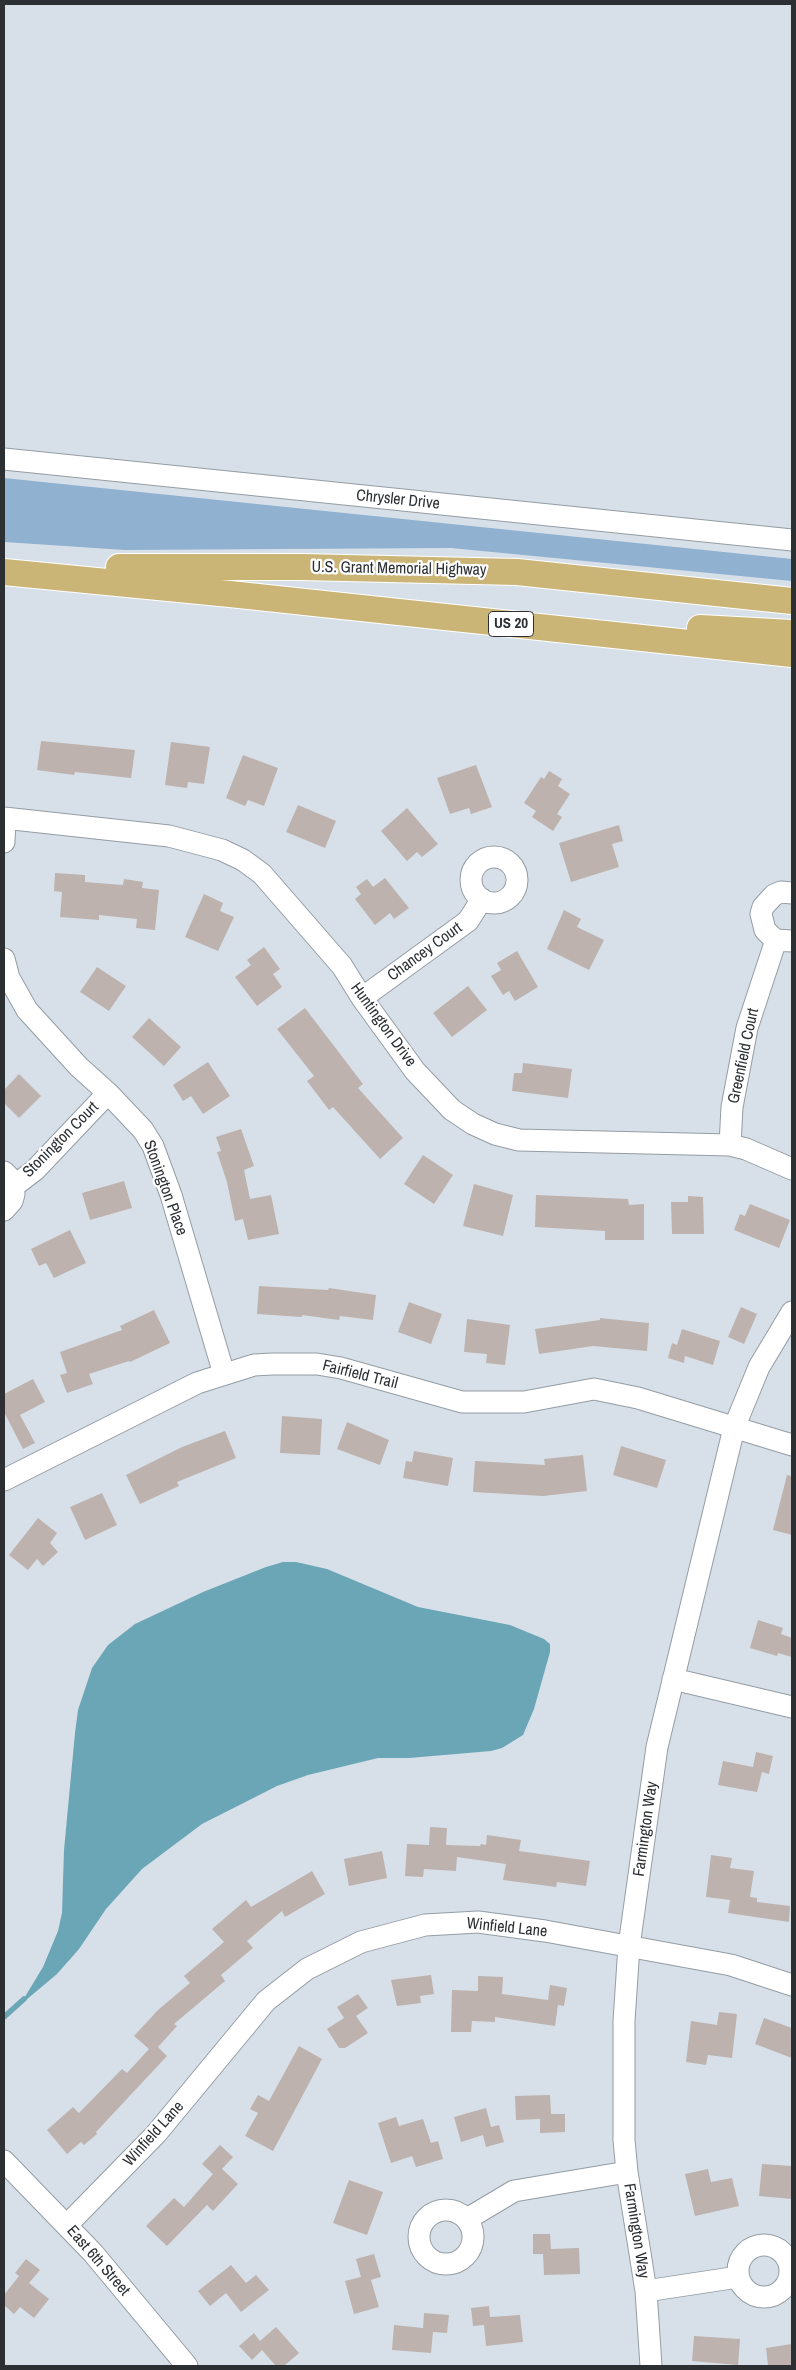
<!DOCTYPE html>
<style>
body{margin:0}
#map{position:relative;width:796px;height:2370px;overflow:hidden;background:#d7e0e9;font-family:"Archivo Narrow",sans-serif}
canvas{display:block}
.frame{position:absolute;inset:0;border:5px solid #2c3033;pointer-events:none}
</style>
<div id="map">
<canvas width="796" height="2370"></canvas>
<div class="frame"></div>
</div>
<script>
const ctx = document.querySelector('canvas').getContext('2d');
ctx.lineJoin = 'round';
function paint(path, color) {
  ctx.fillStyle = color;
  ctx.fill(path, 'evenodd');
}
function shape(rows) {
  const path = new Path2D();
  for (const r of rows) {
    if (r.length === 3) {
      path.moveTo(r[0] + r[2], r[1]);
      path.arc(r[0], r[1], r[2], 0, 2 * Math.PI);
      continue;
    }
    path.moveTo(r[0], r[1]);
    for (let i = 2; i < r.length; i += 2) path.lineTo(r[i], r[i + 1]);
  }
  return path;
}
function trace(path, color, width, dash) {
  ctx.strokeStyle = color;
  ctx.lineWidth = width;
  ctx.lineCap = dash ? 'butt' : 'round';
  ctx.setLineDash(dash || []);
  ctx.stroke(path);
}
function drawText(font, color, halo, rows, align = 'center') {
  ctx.font = font + ' "Archivo Narrow",sans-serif';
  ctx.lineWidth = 4.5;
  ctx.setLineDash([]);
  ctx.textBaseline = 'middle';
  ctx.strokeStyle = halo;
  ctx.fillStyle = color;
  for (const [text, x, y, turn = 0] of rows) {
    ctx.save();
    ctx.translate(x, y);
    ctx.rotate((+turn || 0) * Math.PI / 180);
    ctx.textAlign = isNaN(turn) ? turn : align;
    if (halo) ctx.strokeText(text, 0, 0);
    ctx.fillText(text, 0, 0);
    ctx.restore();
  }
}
const green = shape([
 [4,478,792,559,792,581,451,548,125,550,4,542]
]);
const water = shape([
 [283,1562,296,1562,327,1569,418,1607,510,1625,544,1639,550,1644,550,1652,534,1709,523,1735,502,1748,491,1751,409,1758,378,1758,308,1775,277,1786,202,1824,142,1869,106,1909,79,1949,57,1974,20,2005,43,1967,58,1931,62,1913,64,1850,75,1733,78,1710,92,1668,108,1645,135,1624,203,1592,266,1567]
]);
const stream = shape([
 [4,2017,24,1999]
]);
const building = shape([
 [41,741,135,750,131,778,75,772,74,775,37,770],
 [171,742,210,747,204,784,188,782,187,788,165,785],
 [243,755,278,768,264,806,248,800,245,806,226,798],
 [476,765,492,807,471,814,469,808,450,814,437,778],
 [549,771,562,779,558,786,570,794,557,814,562,817,553,831,532,817,536,811,524,803,541,777,544,779],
 [298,805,336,821,325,848,286,832],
 [407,808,438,844,422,857,417,852,407,861,381,831],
 [619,825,623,841,612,844,619,867,571,882,559,843],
 [55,873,85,875,85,882,123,885,124,879,143,882,142,888,159,890,155,930,136,928,137,919,99,915,99,920,60,917,62,892,54,891],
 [385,878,409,908,394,919,390,913,375,925,355,899,361,894,356,887,367,879,373,887],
 [204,894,223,903,220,911,234,917,218,951,185,937],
 [564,910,581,919,577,927,604,940,589,970,547,949],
 [264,947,280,969,273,974,282,987,257,1006,235,977,251,965,247,960],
 [517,951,538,987,515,1001,509,991,503,995,491,976,501,970,497,963],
 [97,967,126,986,109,1011,80,992],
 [468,986,487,1010,452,1037,433,1013],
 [305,1008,363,1084,358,1088,403,1138,380,1159,333,1107,329,1110,307,1081,314,1076,277,1029],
 [149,1018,181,1047,164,1066,132,1037],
 [208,1062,230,1096,203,1114,191,1096,183,1101,173,1085],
 [523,1063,572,1069,568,1098,512,1091,514,1073,522,1073],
 [19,1074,41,1096,19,1118,4,1103,4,1090],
 [241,1129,254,1166,244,1170,250,1199,271,1195,279,1234,248,1240,243,1219,235,1221,227,1182,217,1152,221,1151,216,1137],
 [423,1155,453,1175,434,1204,404,1184],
 [124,1181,132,1208,90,1220,82,1193],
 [474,1184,513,1195,503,1236,463,1226],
 [536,1195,628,1199,629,1205,644,1204,644,1240,605,1240,605,1231,535,1227],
 [688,1196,703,1197,704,1234,672,1234,671,1202,688,1202],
 [750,1204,790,1220,779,1248,734,1230,740,1214,745,1216],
 [70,1230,86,1263,54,1278,46,1263,39,1266,31,1249],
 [259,1286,328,1290,329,1288,376,1295,373,1320,340,1316,339,1320,302,1315,302,1317,257,1314],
 [409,1302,442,1314,431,1344,398,1332],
 [741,1307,757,1314,744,1344,728,1337],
 [154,1310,170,1343,130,1362,129,1361,89,1374,93,1384,67,1393,60,1375,67,1373,60,1352,122,1330,120,1326],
 [600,1318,649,1323,647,1351,593,1346,539,1354,535,1329,600,1320],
 [467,1319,510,1325,505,1365,486,1363,487,1354,464,1352],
 [682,1329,720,1341,713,1365,685,1356,684,1363,668,1358,672,1343,677,1345],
 [33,1379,45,1402,20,1415,35,1443,23,1449,4,1412,4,1394],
 [282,1416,322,1419,320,1455,280,1453],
 [347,1422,389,1440,380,1465,337,1449],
 [225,1431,236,1458,177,1482,179,1486,140,1504,126,1475,182,1447],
 [621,1446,666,1460,657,1488,613,1475],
 [414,1451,453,1458,448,1486,403,1478,406,1461,412,1462],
 [583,1455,587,1491,543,1496,473,1492,475,1461,545,1465,544,1459],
 [787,1475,792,1476,792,1535,773,1530],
 [102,1493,117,1525,85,1540,70,1507],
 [38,1518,57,1533,50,1543,58,1552,43,1566,37,1559,28,1570,9,1555],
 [758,1620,783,1628,781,1634,792,1638,792,1657,778,1653,777,1656,750,1648],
 [756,1752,773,1756,769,1774,762,1772,757,1792,718,1785,723,1761,753,1767],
 [430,1827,447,1828,446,1845,480,1846,481,1844,486,1845,487,1835,521,1840,519,1851,590,1861,586,1886,557,1882,556,1887,503,1880,506,1864,457,1857,456,1871,424,1869,423,1877,405,1876,407,1844,429,1845],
 [382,1851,387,1878,349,1886,344,1859],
 [711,1855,732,1858,730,1868,754,1871,750,1897,757,1898,757,1902,790,1906,789,1922,728,1913,730,1900,706,1897],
 [312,1871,325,1894,285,1917,282,1911,247,1941,253,1948,221,1975,225,1981,174,2024,177,2026,158,2047,167,2056,96,2132,97,2134,84,2145,81,2142,67,2154,47,2130,73,2107,79,2113,122,2069,127,2073,149,2049,134,2036,158,2010,190,1983,184,1976,224,1942,212,1929,246,1900,251,1907],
 [431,1975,434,1994,420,1996,421,2003,397,2006,391,1980],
 [478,1976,503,1977,502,1994,548,2000,550,1985,567,1988,564,2006,558,2005,555,2026,495,2017,495,2022,472,2021,471,2032,451,2032,452,1990,478,1991],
 [358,1994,368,2008,356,2016,368,2033,345,2048,339,2048,327,2029,344,2018,337,2007],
 [719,2012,737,2014,732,2058,708,2055,706,2065,686,2062,691,2021,717,2025],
 [764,2018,792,2028,792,2058,755,2044],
 [299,2046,322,2059,273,2151,245,2136,258,2113,250,2109,258,2095,269,2101],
 [550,2095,551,2114,565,2114,565,2132,540,2133,540,2119,516,2120,515,2096],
 [486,2108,491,2127,499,2125,504,2142,486,2147,483,2135,461,2142,454,2117],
 [396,2117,399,2126,423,2119,431,2143,438,2141,443,2159,416,2167,412,2156,391,2163,378,2123],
 [220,2145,233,2157,222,2169,238,2184,213,2211,207,2205,167,2246,146,2226,174,2198,184,2207,213,2174,202,2164],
 [762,2164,792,2166,792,2199,759,2196],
 [708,2169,711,2182,732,2178,739,2206,695,2216,685,2174],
 [349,2180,383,2192,367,2235,333,2223],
 [533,2234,550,2234,551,2249,579,2248,580,2274,544,2275,543,2254,533,2254],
 [374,2254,381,2277,371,2280,379,2307,354,2314,345,2281,361,2277,356,2259],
 [26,2259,40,2270,29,2283,49,2299,34,2318,20,2307,14,2314,4,2305,4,2295,19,2276,15,2273],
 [231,2265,246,2283,256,2275,269,2290,241,2312,226,2293,210,2306,198,2291],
 [489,2306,490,2317,520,2315,523,2342,486,2346,484,2325,473,2326,471,2308],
 [424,2313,449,2315,447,2333,433,2332,431,2353,392,2350,394,2325,423,2328],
 [276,2327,299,2353,284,2366,276,2366,262,2350,252,2360,239,2346,254,2333,260,2341],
 [694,2336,740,2339,738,2365,692,2361],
 [792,2344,792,2366,768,2366,766,2348]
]);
const minor = shape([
 [4,459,792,540],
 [4,818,169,836,222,850,243,860,262,874,342,966,362,998,415,1071,452,1110,473,1124,495,1134,519,1140,730,1145,746,1149,792,1169],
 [4,842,5,818],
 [494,880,23],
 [792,893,781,892,774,895,763,907,761,914,765,930,770,935,776,940,792,941],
 [4,959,9,978,27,1010,79,1067,108,1093,143,1130,153,1146,171,1195,224,1374],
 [362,998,468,921,482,899],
 [730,1145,732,1107,747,1028,776,940],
 [4,1172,11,1179,14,1194,12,1201,4,1210],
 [14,1186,35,1170,108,1093],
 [4,1480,197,1383,254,1365,272,1364,317,1364,341,1368,462,1402,524,1402,594,1389,638,1398,792,1445],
 [673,1679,792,1707],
 [4,2161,93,2253,187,2366],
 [446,2237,27],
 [467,2219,514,2191,627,2172],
 [67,2225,156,2134,266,2001,307,1969,361,1942,425,1925,478,1922,545,1931,731,1965,792,1985],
 [764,2271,26],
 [646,2291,738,2277],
 [651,2366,646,2291,627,2172,624,2140,624,2021,629,1946,657,1747,734,1428,759,1367,792,1312]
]);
const major = shape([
 [119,567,302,567,517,572,792,601],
 [4,572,230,594,792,654],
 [700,628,792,633]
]);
const shields = [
 [511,624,45]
];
const shieldNames = [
 ["US 20",511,624]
];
const streetNames = [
 ["Chrysler Drive",398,500,6],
 ["U.S. Grant Memorial Highway",399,569,1],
 ["Chancey Court",425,952,-36],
 ["Huntington Drive",383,1025,54],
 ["Greenfield Court",744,1056,-78],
 ["Stonington Court",61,1140,-45],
 ["Stonington Place",165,1188,70],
 ["Fairfield Trail",360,1375,14],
 ["Farmington Way",646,1829,-82],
 ["Winfield Lane",507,1928,6],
 ["Winfield Lane",154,2134,-48],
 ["Farmington Way",636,2231,81],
 ["East 6th Street",98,2261,49]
];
paint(green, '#90b2d0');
paint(water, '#6aa6b6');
trace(stream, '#6aa6b6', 5.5);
paint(building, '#bdb2ad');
trace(minor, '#949ca4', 23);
trace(major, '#fff', 28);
trace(minor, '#fff', 21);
trace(major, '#cab577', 26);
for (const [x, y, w] of shields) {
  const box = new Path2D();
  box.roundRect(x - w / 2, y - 12.5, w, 25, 4);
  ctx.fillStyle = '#fff';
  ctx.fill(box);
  trace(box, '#2c3033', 1);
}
drawText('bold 15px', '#2c3033', null, shieldNames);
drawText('16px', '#2c3033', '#fff', streetNames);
</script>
